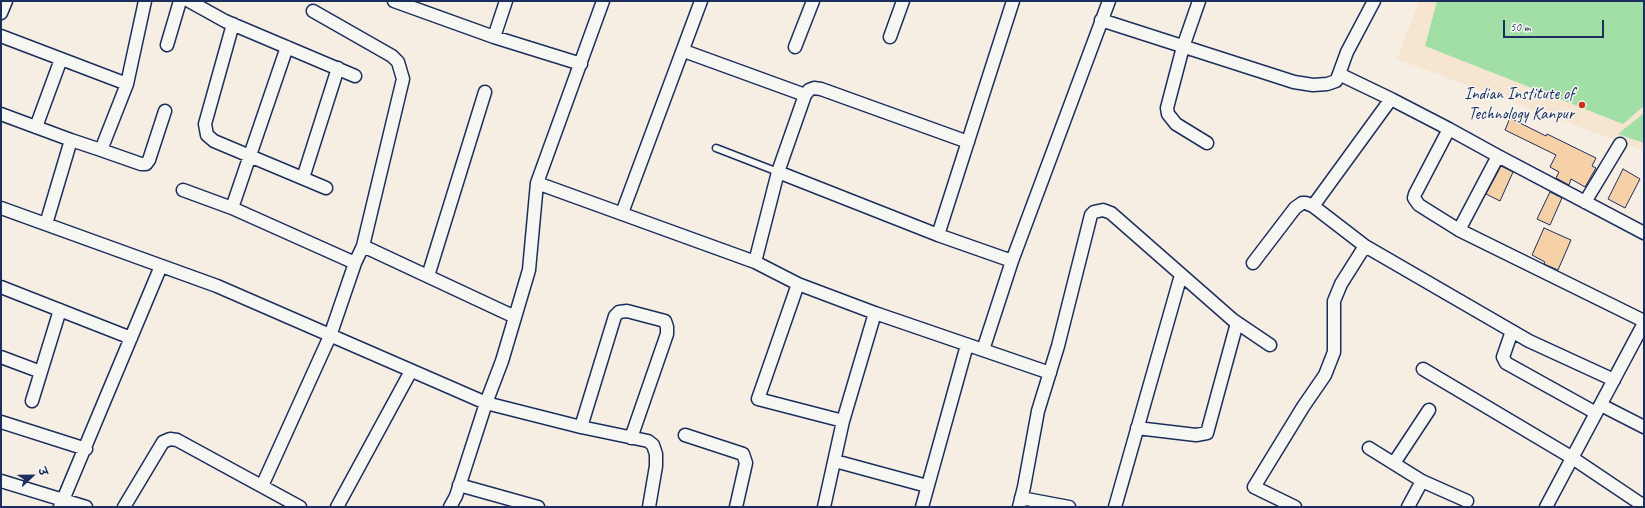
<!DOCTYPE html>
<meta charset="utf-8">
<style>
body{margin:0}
#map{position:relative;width:1645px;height:508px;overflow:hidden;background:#f6eee3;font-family:Caveat,"Playpen Sans Deva",sans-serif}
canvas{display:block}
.frame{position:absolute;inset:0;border:2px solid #1b2f5e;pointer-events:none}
.north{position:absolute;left:12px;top:456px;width:40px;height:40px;-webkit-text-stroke:3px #f6f6f2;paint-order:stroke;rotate:68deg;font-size:11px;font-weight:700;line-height:16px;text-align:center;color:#1b2f5e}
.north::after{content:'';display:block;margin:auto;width:14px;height:18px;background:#1b2f5e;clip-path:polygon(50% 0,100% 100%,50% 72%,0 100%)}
.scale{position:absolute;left:1503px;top:20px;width:101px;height:18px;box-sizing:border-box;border:2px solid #1b2f5e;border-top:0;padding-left:5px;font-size:12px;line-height:14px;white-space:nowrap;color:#1b2f5e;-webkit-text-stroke:3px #f6f6f2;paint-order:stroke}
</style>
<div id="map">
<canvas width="1645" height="508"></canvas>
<div class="frame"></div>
<div class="north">उ</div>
<div class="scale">50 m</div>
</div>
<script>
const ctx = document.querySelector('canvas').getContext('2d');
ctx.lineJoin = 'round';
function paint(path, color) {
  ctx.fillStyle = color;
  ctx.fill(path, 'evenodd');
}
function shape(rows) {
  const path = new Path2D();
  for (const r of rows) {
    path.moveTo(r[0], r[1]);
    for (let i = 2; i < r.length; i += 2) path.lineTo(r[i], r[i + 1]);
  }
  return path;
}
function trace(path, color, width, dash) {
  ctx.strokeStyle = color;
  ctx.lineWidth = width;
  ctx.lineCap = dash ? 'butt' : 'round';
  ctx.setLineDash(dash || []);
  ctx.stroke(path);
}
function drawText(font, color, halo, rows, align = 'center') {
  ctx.font = font + ' Caveat,sans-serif';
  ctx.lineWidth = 3;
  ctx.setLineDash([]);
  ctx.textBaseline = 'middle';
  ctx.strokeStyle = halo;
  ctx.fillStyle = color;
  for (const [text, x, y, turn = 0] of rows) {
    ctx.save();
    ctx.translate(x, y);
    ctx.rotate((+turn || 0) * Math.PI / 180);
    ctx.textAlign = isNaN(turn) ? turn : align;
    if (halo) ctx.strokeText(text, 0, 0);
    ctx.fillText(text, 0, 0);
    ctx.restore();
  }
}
const built = shape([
 [1419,1,1644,1,1644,151,1397,59]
]);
const green = shape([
 [1437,1,1644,1,1644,106,1623,124,1425,46],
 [1644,113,1644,143,1618,134]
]);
const building = shape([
 [1510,118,1546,136,1547,134,1596,158,1592,166,1596,168,1585,187,1571,179,1569,185,1556,178,1559,172,1550,167,1556,155,1505,130,1510,118],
 [1501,166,1513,172,1500,201,1486,194,1501,166],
 [1623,169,1640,179,1625,208,1608,199,1623,169],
 [1550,192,1562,198,1550,225,1537,219,1550,192],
 [1544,228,1571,240,1558,270,1544,264,1545,262,1532,255,1544,228]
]);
const lane = shape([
 [716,148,778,172]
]);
const street = shape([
 [189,1,225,21,355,76],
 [394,1,494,37,581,64],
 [1199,1,1183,47,1167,108,1168,114,1176,124,1207,143],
 [1,13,6,1],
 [1101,20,1294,82,1313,85,1327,84,1336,81,1339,74],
 [233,24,205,124,207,135,214,141,326,188],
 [1,36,127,84],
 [494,37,506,1],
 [890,37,903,1],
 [167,45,180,1],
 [795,47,813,1],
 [684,51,805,95],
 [1391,99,1449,129,1498,156,1644,233],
 [1,114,71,140,46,224],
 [36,127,61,59],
 [1449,129,1415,194,1414,198,1419,205,1459,230],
 [71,140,101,150,127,84,145,1],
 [101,150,141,164,146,164,149,160,165,111],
 [1498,156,1459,230,1644,321],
 [303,178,338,68],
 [537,183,755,262,798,284,875,313,1050,373],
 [183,190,232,208,355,263],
 [1585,202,1620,144],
 [1313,206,1391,99,1339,74,1347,52,1374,1],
 [1,208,217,286,486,403,502,361,529,270,537,183,603,1],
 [232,208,287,47],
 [622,213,701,1],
 [938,235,778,172,805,95,809,90,814,88,821,89,968,142],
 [363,246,515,317],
 [1365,246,1529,341,1614,380],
 [1012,261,938,235,1013,1],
 [755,262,778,172],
 [1253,263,1295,208,1302,203,1306,203,1313,206,1365,246,1341,284,1334,301,1334,352,1325,375,1303,407,1254,487,1295,507],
 [428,276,485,92],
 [798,284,758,399,843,421,824,507],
 [1,287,131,338],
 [1512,331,1503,357,1506,363,1596,413],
 [983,350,1012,261,1109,1],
 [1,357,41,372],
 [1423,369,1571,457,1644,506],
 [32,401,60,310],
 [1601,405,1644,427],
 [843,421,875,313],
 [1,422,86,449],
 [581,427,615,316,619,312,627,311,665,321,667,327,667,334,631,438],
 [1137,428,1196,435,1207,433,1237,323],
 [685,435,743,454,746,463,736,507],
 [1369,448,1422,481,1467,501],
 [835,461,927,486],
 [1394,463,1429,410],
 [1,481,86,507],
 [459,485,538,507],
 [262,486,330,336,355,263,363,246,403,79,398,62,392,56,313,11],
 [1021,498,1069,507],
 [60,507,161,266],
 [124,507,163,442,170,439,177,440,300,507],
 [337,507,411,371],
 [450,507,456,496,486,403,581,427,648,441,653,445,656,454,656,466,649,507],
 [922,507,967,345],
 [1019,507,1024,487,1038,411,1058,346,1091,215,1094,212,1103,210,1111,213,1233,320,1270,345],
 [1115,507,1181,275],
 [1408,507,1422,481],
 [1546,507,1644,323]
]);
const markers = [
 [1582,105,4,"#c8321e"]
];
const poiNames = [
 ["Indian Institute of",1574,95],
 ["Technology Kanpur",1574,115]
];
paint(built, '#f6e5d1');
paint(green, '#a1dfa6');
paint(building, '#f6d0a6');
trace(building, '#1b2f5e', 1);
trace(lane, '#1b2f5e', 9);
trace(street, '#1b2f5e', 15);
trace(lane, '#f6f6f2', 6);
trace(street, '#f6f6f2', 12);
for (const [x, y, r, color] of markers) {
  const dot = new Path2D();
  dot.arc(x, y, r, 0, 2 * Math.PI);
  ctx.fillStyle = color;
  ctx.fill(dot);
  trace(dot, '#f6f6f2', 1.5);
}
drawText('17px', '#1b2f5e', '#f6f6f2', poiNames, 'right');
</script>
